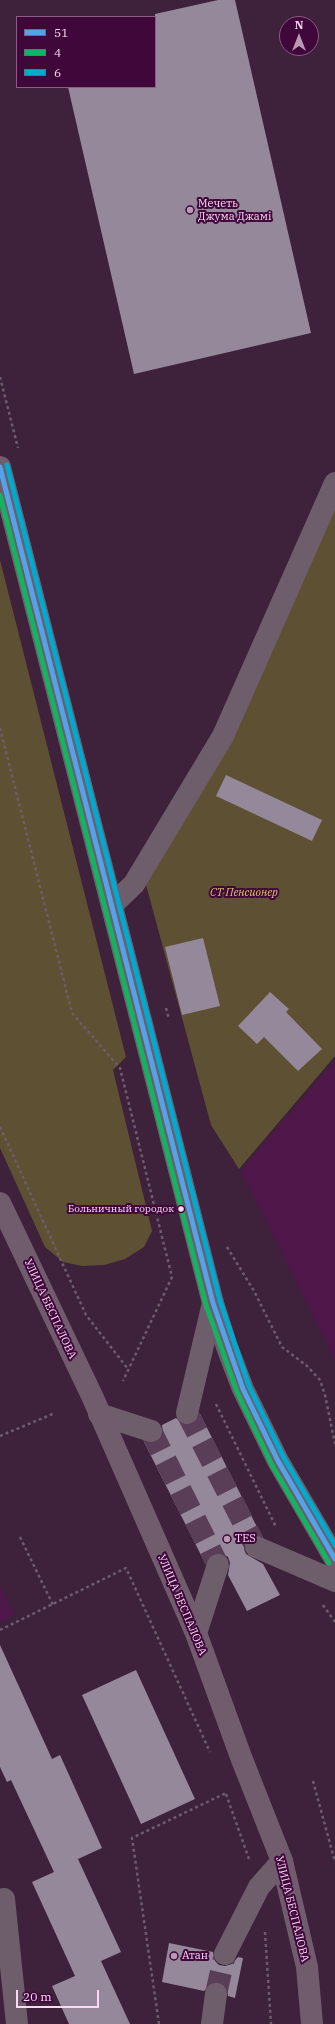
<!DOCTYPE html>
<meta charset="utf-8">
<style>
body{margin:0}
#map{position:relative;width:335px;height:2024px;overflow:hidden;background:#3e213b;font-family:"IBM Plex Serif",serif}
canvas{display:block}
.legend{position:absolute;left:16px;top:16px;width:140px;height:72px;box-sizing:border-box;background:#3f073a;border:1px solid #8a5b85;margin:0;padding:5px 7px;list-style:none;font-size:12px;color:#fbd9f5}
.legend li{display:flex;align-items:center;gap:8px;height:20px}
.legend b{width:20px;border:1px solid #8a5b85}
.north{position:absolute;left:279px;top:16px;width:40px;height:40px;box-sizing:border-box;background:#3f073a;border:1px solid #8a5b85;border-radius:50%;rotate:0deg;font-size:11px;font-weight:700;line-height:16px;text-align:center;color:#fbd9f5}
.north::after{content:'';display:block;margin:auto;width:14px;height:18px;background:#b999b4;clip-path:polygon(50% 0,100% 100%,50% 72%,0 100%)}
.scale{position:absolute;left:16px;top:1990px;width:83px;height:18px;box-sizing:border-box;border:2px solid #fbd9f5;border-top:0;padding-left:5px;font-size:12px;line-height:14px;white-space:nowrap;color:#fbd9f5;-webkit-text-stroke:3px #3f073a;paint-order:stroke}
</style>
<div id="map">
<canvas width="335" height="2024"></canvas>
<ul class="legend">
<li><b style="height:5px;background:#53a3e8"></b>51</li>
<li><b style="height:5px;background:#13b361"></b>4</li>
<li><b style="height:5px;background:#00a9ce"></b>6</li>
</ul>
<div class="north">N</div>
<div class="scale">20 m</div>
</div>
<script>
const ctx = document.querySelector('canvas').getContext('2d');
ctx.lineJoin = 'round';
function paint(path, color) {
  ctx.fillStyle = color;
  ctx.fill(path, 'evenodd');
}
function shape(rows) {
  const path = new Path2D();
  for (const r of rows) {
    path.moveTo(r[0], r[1]);
    for (let i = 2; i < r.length; i += 2) path.lineTo(r[i], r[i + 1]);
  }
  return path;
}
function trace(path, color, width, dash) {
  ctx.strokeStyle = color;
  ctx.lineWidth = width;
  ctx.lineCap = dash ? 'butt' : 'round';
  ctx.setLineDash(dash || []);
  ctx.stroke(path);
}
function drawText(font, color, halo, rows, align = 'center') {
  ctx.font = font + ' "IBM Plex Serif",serif';
  ctx.lineWidth = 4;
  ctx.setLineDash([]);
  ctx.textBaseline = 'middle';
  ctx.strokeStyle = halo;
  ctx.fillStyle = color;
  for (const [text, x, y, turn = 0] of rows) {
    ctx.save();
    ctx.translate(x, y);
    ctx.rotate((+turn || 0) * Math.PI / 180);
    ctx.textAlign = isNaN(turn) ? turn : align;
    if (halo) ctx.strokeText(text, 0, 0);
    ctx.fillText(text, 0, 0);
    ctx.restore();
  }
}
const built = shape([
 [335,1061,335,1360,241,1171],
 [0,1584,14,1615,0,1622]
]);
const green = shape([
 [335,492,335,1056,239,1169,211,1125,145,881],
 [0,560,126,1057,113,1070,152,1231,144,1247,125,1259,104,1265,82,1266,63,1262,45,1247,0,1148]
]);
const building = shape([
 [218,0,235,0,311,333,134,374,68,87,155,87,155,14],
 [226,775,322,820,312,841,216,796],
 [203,938,220,1006,182,1015,165,947],
 [270,992,289,1009,286,1012,322,1049,298,1071,264,1037,257,1044,238,1026],
 [200,1414,261,1535,254,1535,248,1537,244,1542,244,1549,246,1554,263,1564,280,1595,247,1611,228,1575,230,1563,228,1557,221,1553,215,1553,209,1556,205,1563,144,1442,153,1443,160,1440,163,1434,162,1425,176,1418,184,1425,190,1425,196,1421],
 [0,1645,52,1759,60,1755,102,1848,78,1859,121,1952,101,1961,130,2024,69,2024,52,1986,75,1976,32,1882,54,1872,11,1780,7,1782,0,1767],
 [136,1670,195,1799,141,1824,82,1695],
 [169,1943,213,1952,215,1961,219,1965,225,1966,232,1964,238,1957,243,1958,235,1998,228,1996,227,1989,224,1984,218,1982,211,1983,204,1991,162,1982]
]);
const minorTunnel = shape([
 [187,1413,256,1547],
 [151,1431,218,1565],
 [216,1994,225,1954]
]);
const path = shape([
 [0,377,18,448],
 [0,728,72,1013,120,1068,172,1277,123,1381],
 [166,1008,169,1019],
 [0,1127,86,1315,128,1369],
 [227,1247,254,1291,282,1347,307,1366,320,1380,325,1395,335,1444],
 [216,1404,276,1527],
 [0,1436,55,1413],
 [20,1537,53,1605],
 [323,1605,335,1622],
 [0,1630,126,1568,210,1752],
 [313,1781,335,1862],
 [226,1794,249,1859],
 [265,1932,271,2024],
 [159,2024,132,1838,226,1793]
]);
const minor = shape([
 [112,905,134,884,223,736,335,483],
 [187,1413,213,1303],
 [99,1414,151,1431],
 [256,1547,335,1581],
 [196,1633,218,1565],
 [4,1899,17,2024],
 [225,1954,259,1887,282,1861],
 [212,2024,216,1994]
]);
const major = shape([
 [0,467,213,1303,227,1347,243,1389,278,1461,335,1559],
 [0,1203,93,1398,196,1633,241,1757,282,1861,307,1967,312,2024]
]);
const bus1 = shape([
 [0,467,213,1303,243,1389,278,1461,335,1559]
]);
const bus2 = shape([
 [0,495,206,1305,237,1392,272,1465,329,1563]
]);
const bus3 = shape([
 [7,465,220,1301,249,1386,284,1458,335,1545]
]);
const markers = [
 [190,210,4,"#b999b4"],
 [181,1209,3.5,"#fbd9f5"],
 [227,1539,4,"#b999b4"],
 [174,1956,4,"#b999b4"]
];
const busNames = [
 ["Больничный городок",174,1209]
];
const poiNames = [
 ["Мечеть",198,204],
 ["Джума Джамі",198,217],
 ["TES",235,1539],
 ["Атан",182,1956]
];
const parkNames = [
 ["СТ Пенсионер",244,893]
];
const streetNames = [
 ["УЛИЦА БЕСПАЛОВА",50,1309,65],
 ["УЛИЦА БЕСПАЛОВА",182,1605,67],
 ["УЛИЦА БЕСПАЛОВА",292,1909,76]
];
paint(built, '#50174b');
paint(green, '#5e5033');
paint(building, '#94889a');
trace(minorTunnel, '#5a3d57', 22, [22, 11]);
trace(path, '#6d5c6b', 2.5, [3, 3]);
trace(minor, '#6e5e6b', 22);
trace(major, '#715c6e', 22);
trace(bus1, '#53a3e8', 5);
trace(bus2, '#13b361', 5);
trace(bus3, '#00a9ce', 5);
for (const [x, y, r, color] of markers) {
  const dot = new Path2D();
  dot.arc(x, y, r, 0, 2 * Math.PI);
  ctx.fillStyle = color;
  ctx.fill(dot);
  trace(dot, '#3f073a', 1.5);
}
drawText('10px', '#fbd9f5', '#3f073a', busNames, 'right');
drawText('11px', '#fbd9f5', '#3f073a', poiNames, 'left');
drawText('italic 11px', '#dfc36d', '#3f073a', parkNames);
drawText('11px', '#fbd9f5', '#3f073a', streetNames);
</script>
